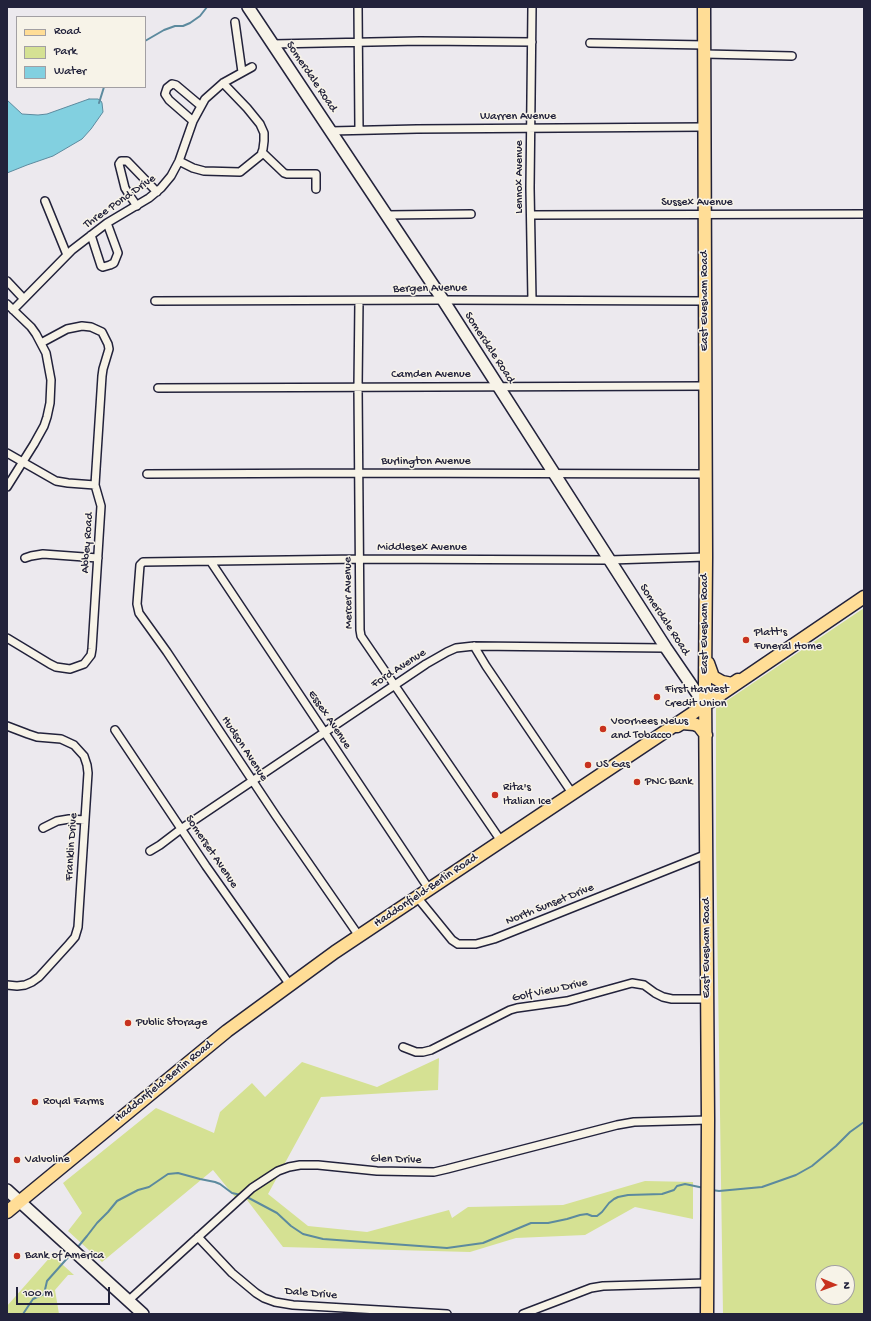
<!DOCTYPE html>
<style>
body{margin:0}
#map{position:relative;width:871px;height:1321px;overflow:hidden;background:#ece9ee;font-family:"Gochi Hand",sans-serif}
canvas{display:block}
.frame{position:absolute;inset:0;border:8px solid #22223b;pointer-events:none}
.legend{position:absolute;left:16px;top:16px;width:130px;height:72px;box-sizing:border-box;background:#f7f3e8;border:1px solid #a29fa3;margin:0;padding:5px 7px;list-style:none;font-size:12px;color:#22223b}
.legend li{display:flex;align-items:center;gap:8px;height:20px}
.legend b{width:20px;border:1px solid #a29fa3}
.north{position:absolute;left:815px;top:1265px;width:40px;height:40px;box-sizing:border-box;background:#f7f3e8;border:1px solid #a29fa3;border-radius:50%;rotate:92deg;font-size:11px;font-weight:700;line-height:16px;text-align:center;color:#22223b}
.north::after{content:'';display:block;margin:auto;width:14px;height:18px;background:#c8321e;clip-path:polygon(50% 0,100% 100%,50% 72%,0 100%)}
.scale{position:absolute;left:16px;top:1287px;width:94px;height:18px;box-sizing:border-box;border:2px solid #22223b;border-top:0;padding-left:5px;font-size:12px;line-height:14px;white-space:nowrap;color:#22223b;-webkit-text-stroke:3px #f7f3e8;paint-order:stroke}
</style>
<div id="map">
<canvas width="871" height="1321"></canvas>
<div class="frame"></div>
<ul class="legend">
<li><b style="height:5px;background:#ffdd96"></b>Road</li>
<li><b style="height:11px;background:#d5e193"></b>Park</li>
<li><b style="height:11px;background:#82d0e0"></b>Water</li>
</ul>
<div class="north">N</div>
<div class="scale">100 m</div>
</div>
<script>
const ctx = document.querySelector('canvas').getContext('2d');
ctx.lineJoin = 'round';
function paint(path, color) {
  ctx.fillStyle = color;
  ctx.fill(path, 'evenodd');
}
function shape(rows) {
  const path = new Path2D();
  for (const r of rows) {
    path.moveTo(r[0], r[1]);
    for (let i = 2; i < r.length; i += 2) path.lineTo(r[i], r[i + 1]);
  }
  return path;
}
function trace(path, color, width, dash) {
  ctx.strokeStyle = color;
  ctx.lineWidth = width;
  ctx.lineCap = dash ? 'butt' : 'round';
  ctx.setLineDash(dash || []);
  ctx.stroke(path);
}
function drawText(font, color, halo, rows, align = 'center') {
  ctx.font = font + ' "Gochi Hand",sans-serif';
  ctx.lineWidth = 3;
  ctx.setLineDash([]);
  ctx.textBaseline = 'middle';
  ctx.strokeStyle = halo;
  ctx.fillStyle = color;
  for (const [text, x, y, turn = 0] of rows) {
    ctx.save();
    ctx.translate(x, y);
    ctx.rotate((+turn || 0) * Math.PI / 180);
    ctx.textAlign = isNaN(turn) ? turn : align;
    if (halo) ctx.strokeText(text, 0, 0);
    ctx.fillText(text, 0, 0);
    ctx.restore();
  }
}
const green = shape([
 [864,608,864,1314,723,1314,716,846,716,708],
 [823,1273,847,1273,847,1297,823,1297],
 [439,1058,438,1090,321,1097,268,1194,308,1226,367,1232,449,1210,452,1218,468,1207,563,1205,645,1181,693,1182,693,1219,635,1207,585,1235,516,1238,470,1252,283,1247,247,1200,235,1197,213,1170,102,1262,68,1231,82,1213,63,1183,156,1108,214,1133,220,1112,252,1083,265,1097,302,1062,377,1087],
 [52,1255,74,1275,68,1275,55,1290,59,1314,7,1314,7,1306]
]);
const water = shape([
 [89,99,98,99,101,101,102,103,103,112,91,129,82,139,53,156,27,165,7,173,7,100,22,114,38,115,47,114,89,99]
]);
const stream = shape([
 [145,41,164,30,175,26,183,26,190,23,200,16,207,7],
 [99,103,104,87],
 [712,1190,719,1191,762,1187,796,1175,812,1166,836,1146,850,1132,864,1122],
 [245,1196,277,1213,291,1226,303,1234,323,1239,447,1248,483,1243,531,1223,548,1223,567,1219,580,1215,587,1214,592,1216,597,1216,602,1212,609,1203,614,1199,618,1197,628,1195,662,1194,674,1190,677,1186,685,1184,704,1188],
 [77,1248,87,1236,97,1223,108,1212,117,1201,138,1190,149,1187,168,1174,178,1173,200,1179,215,1182,220,1184,232,1193,241,1195],
 [23,1314,33,1299,44,1294,47,1281,71,1254]
]);
const street = shape([
 [358,7,359,130],
 [532,7,530,188,532,300],
 [235,22,242,72],
 [590,43,705,45],
 [273,44,420,41,532,42],
 [705,54,792,56],
 [193,121,169,100,165,94,167,88,172,84,176,85,201,106],
 [331,131,417,129,704,127],
 [262,152,284,173,287,174,316,174,316,189],
 [179,161,193,168,204,171,240,172,261,155,263,149,264,141,264,133,260,124,247,108,223,83],
 [45,201,67,255],
 [137,206,130,196,125,188,119,164,121,161,127,161,157,192],
 [387,215,471,214],
 [531,215,864,214],
 [91,235,101,266,103,267,110,265,114,263,118,253,107,223],
 [7,281,23,298],
 [155,301,443,300,705,301],
 [359,301,358,387,360,630,361,636,501,841],
 [7,304,31,327,36,334,46,353,51,380,50,403,47,417,44,426,34,444,7,487],
 [13,310,72,250,107,223,149,198,161,188,171,176,179,161,193,121,205,99,223,83,252,67],
 [158,388,705,386],
 [7,453,56,481,68,483,95,485],
 [147,474,359,473,705,474],
 [25,558,31,556,43,554,98,558],
 [211,562,429,889],
 [7,638,50,664,56,667,70,669,84,664,91,655,92,649,101,506,95,485,96,469,102,376,103,369,109,349,108,344,102,332,91,327,82,326,67,329,41,343],
 [474,646,486,666,572,793],
 [7,726,28,734,37,737,61,739,74,745,84,756,87,765,88,773,78,927,75,937,69,944,39,977,32,982,25,985,17,986,7,985],
 [115,730,206,866,290,985],
 [43,828,57,821,69,819,85,820],
 [150,851,160,845,181,829,426,664,447,652,456,648,474,646,666,648],
 [417,897,452,940,458,944,476,944,494,939,707,854],
 [359,936,276,816,167,652,139,613,137,604,140,565,143,562,360,559,610,560,706,557],
 [403,1047,416,1052,423,1052,431,1050,510,1010,517,1008,567,1001,632,983,644,985,655,993,663,997,672,999,707,999],
 [198,1237,232,1273,256,1293,264,1298,275,1302,293,1305,447,1314],
 [128,1301,252,1188,278,1171,289,1167,300,1165,318,1165,377,1171,434,1172,447,1169,617,1125,634,1122,708,1120],
 [523,1314,591,1288,603,1286,707,1283]
]);
const secondary = shape([
 [248,7,443,300,666,648,705,705],
 [7,1190,143,1314]
]);
const primary = shape([
 [704,7,706,557,705,686,708,1120,707,1314],
 [708,663,713,677,722,682,732,684,738,680],
 [677,726,682,723,694,724,699,726,706,735],
 [7,1212,227,1031,335,952,705,705,864,597]
]);
const markers = [
 [746,640,4,"#c8321e"],
 [657,697,4,"#c8321e"],
 [603,729,4,"#c8321e"],
 [588,765,4,"#c8321e"],
 [637,782,4,"#c8321e"],
 [495,795,4,"#c8321e"],
 [128,1023,4,"#c8321e"],
 [35,1102,4,"#c8321e"],
 [17,1160,4,"#c8321e"],
 [17,1256,4,"#c8321e"]
];
const streetNames = [
 ["Somerdale Road",311,77,56],
 ["Warren Avenue",518,117],
 ["Lennox Avenue",520,177,-90],
 ["Three Pond Drive",120,202,-35],
 ["Sussex Avenue",697,203],
 ["Bergen Avenue",430,289,-1],
 ["East Evesham Road",705,301,-90],
 ["Somerdale Road",489,348,57],
 ["Camden Avenue",431,375],
 ["Burlington Avenue",426,462],
 ["Abbey Road",88,543,-86],
 ["Middlesex Avenue",422,548],
 ["Mercer Avenue",349,593,-91],
 ["Somerdale Road",664,620,57],
 ["East Evesham Road",705,624,-90],
 ["Ford Avenue",399,669,-33],
 ["Essex Avenue",329,720,56],
 ["Hudson Avenue",244,749,57],
 ["Franklin Drive",72,847,-86],
 ["Somerset Avenue",211,852,56],
 ["Haddonfield-Berlin Road",426,891,-34],
 ["North Sunset Drive",550,905,-22],
 ["East Evesham Road",707,948,-90],
 ["Golf View Drive",550,991,-12],
 ["Haddonfield-Berlin Road",164,1082,-39],
 ["Glen Drive",396,1160,2],
 ["Dale Drive",311,1294,5]
];
const poiNames = [
 ["Platt's",754,633],
 ["Funeral Home",754,647],
 ["First Harvest",665,690],
 ["Credit Union",665,704],
 ["Voorhees News",611,722],
 ["and Tobacco",611,736],
 ["US Gas",596,765],
 ["PNC Bank",645,782],
 ["Rita's",503,788],
 ["Italian Ice",503,802],
 ["Public Storage",136,1023],
 ["Royal Farms",43,1102],
 ["Valvoline",25,1160],
 ["Bank of America",25,1256]
];
paint(green, '#d5e193');
paint(water, '#82d0e0');
trace(water, '#5c8a9e', 1);
trace(stream, '#5c8a9e', 2);
trace(street, '#22223b', 10);
trace(secondary, '#22223b', 14);
trace(primary, '#22223b', 15);
trace(street, '#f7f3e8', 7);
trace(secondary, '#f7f3e8', 11);
trace(primary, '#ffdd96', 12);
for (const [x, y, r, color] of markers) {
  const dot = new Path2D();
  dot.arc(x, y, r, 0, 2 * Math.PI);
  ctx.fillStyle = color;
  ctx.fill(dot);
  trace(dot, '#f7f3e8', 1.5);
}
drawText('12px', '#22223b', '#f7f3e8', streetNames);
drawText('12px', '#22223b', '#f7f3e8', poiNames, 'left');
</script>
